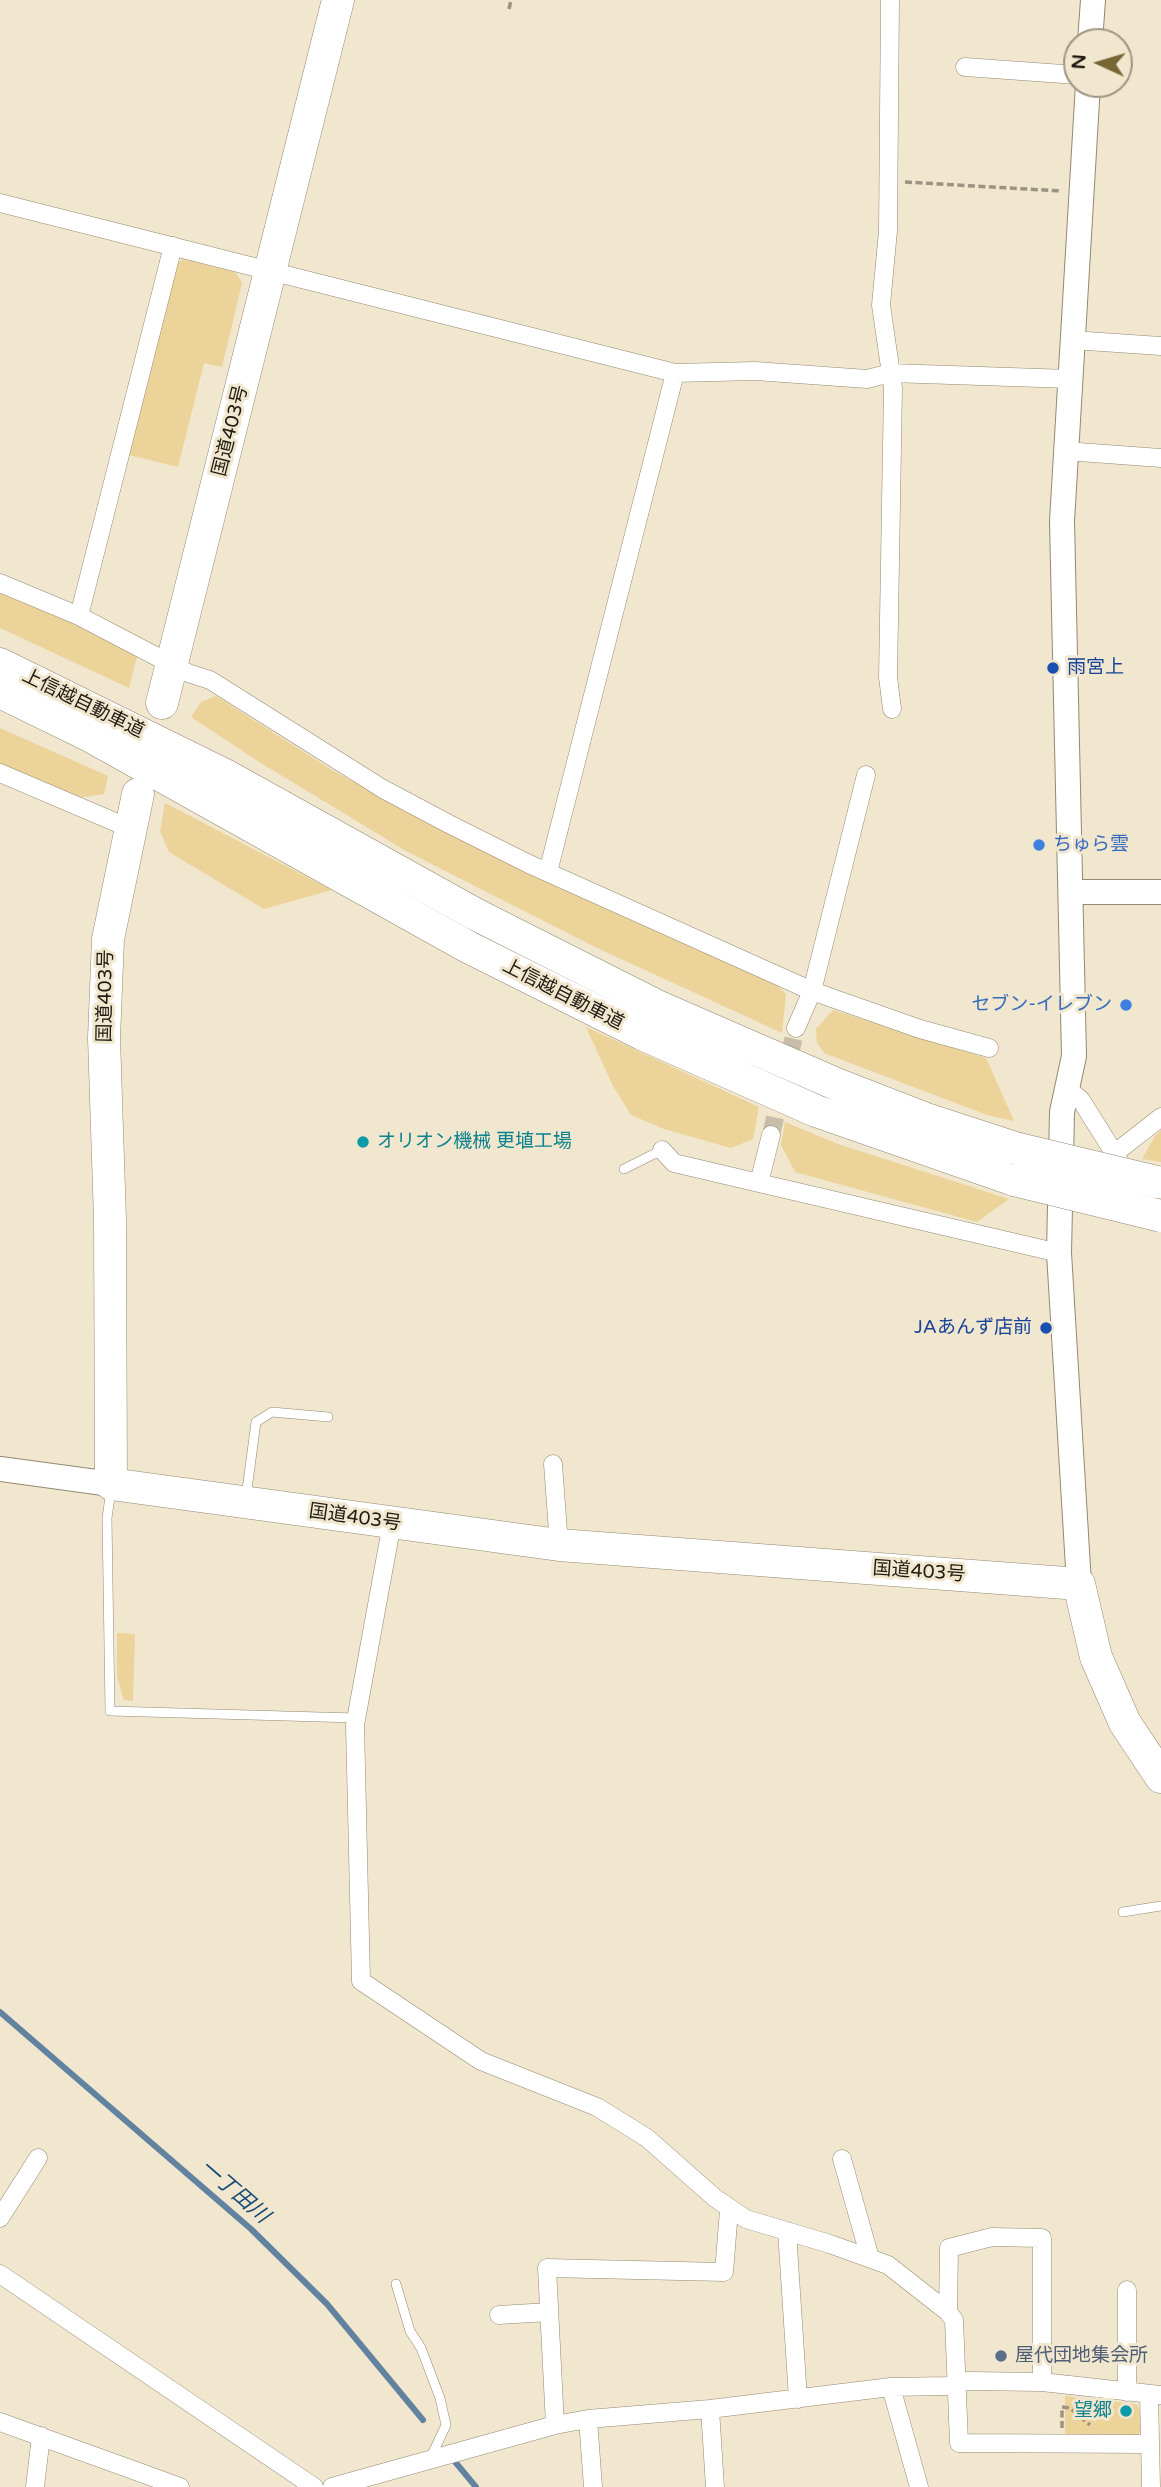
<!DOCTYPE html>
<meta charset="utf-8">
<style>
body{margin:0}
#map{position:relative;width:1161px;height:2487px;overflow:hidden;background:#f1e6ce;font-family:"Varela Round",sans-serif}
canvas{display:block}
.north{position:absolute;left:1063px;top:28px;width:70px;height:70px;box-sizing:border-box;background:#f1e6ce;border:2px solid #9d9583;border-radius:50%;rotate:274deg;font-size:19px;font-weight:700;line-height:28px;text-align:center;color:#1f1b12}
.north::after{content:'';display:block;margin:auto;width:24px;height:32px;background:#776735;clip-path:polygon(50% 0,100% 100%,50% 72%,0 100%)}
</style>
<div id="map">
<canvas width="1161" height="2487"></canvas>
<div class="north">N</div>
</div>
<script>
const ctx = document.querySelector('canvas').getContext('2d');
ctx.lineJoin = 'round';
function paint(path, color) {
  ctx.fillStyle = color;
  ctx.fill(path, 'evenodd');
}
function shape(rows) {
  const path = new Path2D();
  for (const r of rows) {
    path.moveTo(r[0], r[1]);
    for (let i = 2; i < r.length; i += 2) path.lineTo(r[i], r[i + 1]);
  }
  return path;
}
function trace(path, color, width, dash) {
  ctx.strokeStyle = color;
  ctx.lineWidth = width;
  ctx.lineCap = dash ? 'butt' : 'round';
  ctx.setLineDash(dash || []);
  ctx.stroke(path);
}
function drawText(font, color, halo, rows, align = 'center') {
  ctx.font = font + ' "Varela Round","Noto Sans JP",sans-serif';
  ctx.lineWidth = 6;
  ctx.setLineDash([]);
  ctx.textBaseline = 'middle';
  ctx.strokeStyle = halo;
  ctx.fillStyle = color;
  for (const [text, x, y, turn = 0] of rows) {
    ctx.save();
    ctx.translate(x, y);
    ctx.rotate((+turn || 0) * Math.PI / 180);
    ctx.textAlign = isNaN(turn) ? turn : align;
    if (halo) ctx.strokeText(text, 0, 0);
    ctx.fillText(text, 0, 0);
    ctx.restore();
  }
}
const green = shape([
 [183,259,235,272,242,283,222,367,204,363,178,467,129,455,176,264],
 [0,590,138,653,129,688,0,628],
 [216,696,332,770,419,818,606,909,775,984,786,994,782,1033,595,947,406,851,256,760,191,717,201,702],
 [0,728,108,776,104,794,77,798,0,767],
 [165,803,332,890,264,909,169,852,160,831],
 [833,1010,986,1058,1014,1121,987,1115,824,1053,817,1043,816,1029],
 [586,1027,759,1107,753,1139,731,1148,664,1129,631,1115,613,1086],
 [785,1122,838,1144,1009,1199,977,1222,795,1172,781,1145],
 [1161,1130,1161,1162,1142,1159,1155,1136],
 [117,1633,135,1634,133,1701,124,1700,117,1677],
 [1065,2396,1136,2404,1142,2413,1142,2430,1134,2437,1065,2435]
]);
const stream = shape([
 [0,2012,251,2229,327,2304,423,2420],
 [456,2463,476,2487]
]);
const streetTunnel = shape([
 [771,1135,796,1028]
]);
const path = shape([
 [509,9,511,0],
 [905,182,1061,191],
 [1062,2407,1070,2408,1090,2425],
 [1062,2428,1062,2407]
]);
const lane = shape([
 [624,1169,662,1150],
 [111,1490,107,1518,110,1711,356,1718],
 [246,1497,256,1422,272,1412,328,1417],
 [1123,1912,1161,1906],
 [396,2284,410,2331,421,2348,440,2398,446,2425,430,2459]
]);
const street = shape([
 [890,0,888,231,881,305,893,388,888,677,892,709],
 [965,67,1077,75],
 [0,203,675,373,755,371,867,379,891,373,1070,379],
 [1072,340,1161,346],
 [1065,451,1161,458],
 [0,583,79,616,188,673,210,680,383,789,449,824,529,864,812,991,796,1028],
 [79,616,173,246],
 [0,773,129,828],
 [866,775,812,991,920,1029,989,1048],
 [548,872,675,373],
 [1068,1089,1081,1100,1129,1177],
 [771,1135,759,1183,1059,1253],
 [662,1150,674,1163,759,1183],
 [1115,1153,1161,1117],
 [553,1464,559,1545],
 [392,1523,355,1725,361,1981,481,2061,597,2107,647,2138,715,2198,746,2219,830,2244,888,2265,948,2312,954,2320,959,2443,1150,2444],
 [842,2159,870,2258],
 [0,2218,38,2158],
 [787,2231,798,2399],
 [0,2274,314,2487],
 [948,2312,949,2248,992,2237,1042,2238,1042,2382],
 [499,2315,549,2312],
 [891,2387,919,2487],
 [1127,2392,1127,2290],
 [1149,2394,1151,2487],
 [710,2409,715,2487],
 [588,2419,593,2487],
 [0,2422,180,2487],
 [555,2425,547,2268,724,2272,729,2210],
 [35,2487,41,2436],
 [332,2487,555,2425,588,2419,710,2409,891,2387,947,2386,968,2381,1042,2382,1161,2395]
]);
const secondary = shape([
 [1090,42,1093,0],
 [1073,892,1161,892],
 [0,1469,111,1484],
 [1079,1584,1059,1253,1062,1112,1074,1056,1062,521,1088,84]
]);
const highway = shape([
 [0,664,225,775,475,914,659,1007,836,1084,926,1119,1015,1148],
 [0,692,92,737,468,947,642,1034,816,1111,1014,1180],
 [162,703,338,0],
 [138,794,108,939,104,1038,110,1220,111,1484,559,1545,1079,1584,1096,1657,1125,1723,1161,1777]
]);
const highwayBridge = shape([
 [1015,1148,1157,1182],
 [1014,1180,1161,1216]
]);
const markers = [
 [1053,668,7,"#1a4fb4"],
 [1039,845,7,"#3f7fe0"],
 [1126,1005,7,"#3f7fe0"],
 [363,1142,7,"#0f9aa8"],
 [1046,1328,7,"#1a4fb4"],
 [1001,2356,7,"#5c6f8a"],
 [1126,2411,7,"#0f9aa8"]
];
const streetNames = [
 ["国道403号",231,431,-76],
 ["上信越自動車道",83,704,26],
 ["上信越自動車道",563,995,27],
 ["国道403号",106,996,-89],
 ["国道403号",355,1518,8],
 ["国道403号",919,1572,4]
];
const transitNames = [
 ["雨宮上",1067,668],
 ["JAあんず店前",1032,1328,"right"]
];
const shopNames = [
 ["ちゅら雲",1053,845],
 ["セブン-イレブン",1112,1005,"right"]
];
const cultureNames = [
 ["オリオン機械 更埴工場",377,1142],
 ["望郷",1112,2411,"right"]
];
const serviceNames = [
 ["屋代団地集会所",1015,2356]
];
const waterNames = [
 ["一丁田川",234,2192,41]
];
paint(green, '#ecd399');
trace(stream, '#6283a0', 6);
trace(streetTunnel, '#c7bda8', 18, [18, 9]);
trace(lane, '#938972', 10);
trace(street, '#938972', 19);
trace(secondary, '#938972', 26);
trace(highway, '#938972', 33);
trace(path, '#9c9482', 3.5, [7, 3.5]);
trace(lane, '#fff', 9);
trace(street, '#fff', 18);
trace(secondary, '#fff', 24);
trace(highway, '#fff', 32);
trace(highwayBridge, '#938972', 33, []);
trace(highwayBridge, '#fff', 32);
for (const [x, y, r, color] of markers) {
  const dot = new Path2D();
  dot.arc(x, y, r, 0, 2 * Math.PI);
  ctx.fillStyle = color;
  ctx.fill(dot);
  trace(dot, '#f1e6ce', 2.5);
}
drawText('19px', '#1f1b12', '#f1e6ce', streetNames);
drawText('19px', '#164399', '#f1e6ce', transitNames, 'left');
drawText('19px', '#366cbe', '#f1e6ce', shopNames, 'left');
drawText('19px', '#0d838f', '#f1e6ce', cultureNames, 'left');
drawText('19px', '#4e5e75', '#f1e6ce', serviceNames, 'left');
drawText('italic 21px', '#134b75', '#f1e6ce', waterNames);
</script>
